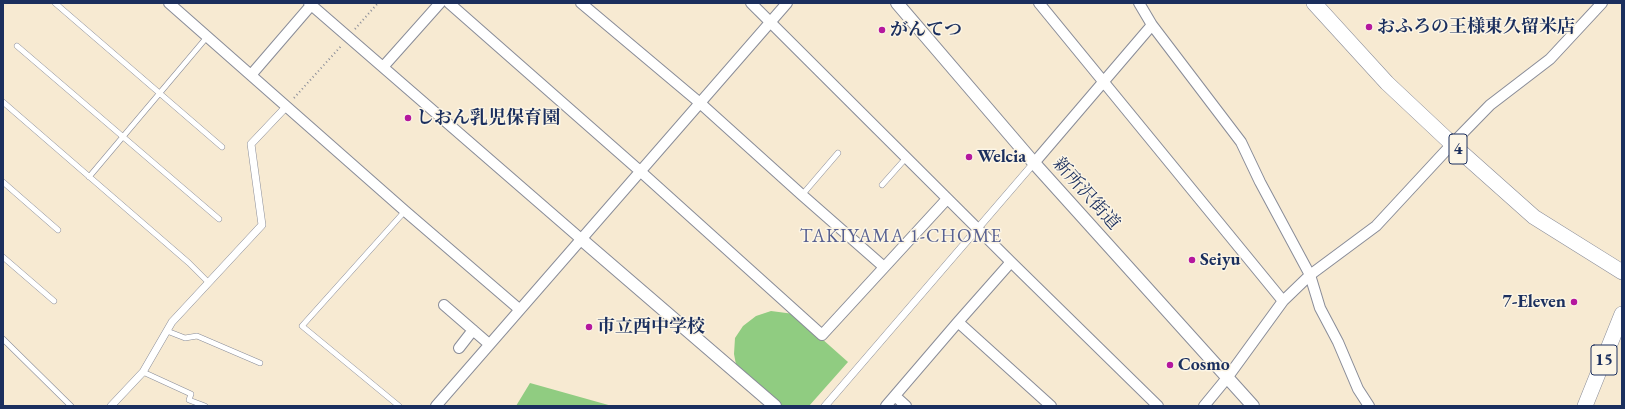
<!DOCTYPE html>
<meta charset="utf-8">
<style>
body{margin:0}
#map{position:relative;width:1625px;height:409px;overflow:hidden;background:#f7ead2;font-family:"EB Garamond",serif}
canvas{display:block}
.frame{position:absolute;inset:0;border:4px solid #1b2f5e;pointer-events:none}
</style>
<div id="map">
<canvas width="1625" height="409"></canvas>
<div class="frame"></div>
</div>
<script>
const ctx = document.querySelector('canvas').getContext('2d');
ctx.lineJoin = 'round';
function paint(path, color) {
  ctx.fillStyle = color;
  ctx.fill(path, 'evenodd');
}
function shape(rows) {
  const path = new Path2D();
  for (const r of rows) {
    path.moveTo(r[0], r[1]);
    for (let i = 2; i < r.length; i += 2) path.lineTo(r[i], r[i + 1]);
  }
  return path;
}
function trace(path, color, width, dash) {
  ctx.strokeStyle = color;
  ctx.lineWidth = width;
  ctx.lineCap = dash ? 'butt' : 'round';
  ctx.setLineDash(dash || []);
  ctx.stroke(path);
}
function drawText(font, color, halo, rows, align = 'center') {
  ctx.font = font + ' "EB Garamond","Noto Serif JP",serif';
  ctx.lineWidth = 3;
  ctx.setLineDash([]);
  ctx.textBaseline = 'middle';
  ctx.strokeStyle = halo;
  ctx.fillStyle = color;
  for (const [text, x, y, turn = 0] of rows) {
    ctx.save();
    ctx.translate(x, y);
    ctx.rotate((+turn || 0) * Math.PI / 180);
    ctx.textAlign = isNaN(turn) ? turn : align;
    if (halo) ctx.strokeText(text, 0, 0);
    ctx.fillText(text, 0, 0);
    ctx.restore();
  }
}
const green = shape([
 [771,311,794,314,848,362,809,406,780,406,737,370,734,354,735,338,743,326,756,316],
 [530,383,612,406,516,406]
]);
const path = shape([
 [355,29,378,3],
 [294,98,342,45]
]);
const service = shape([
 [55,3,222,147],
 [17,46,219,219],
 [3,102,189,263,208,282],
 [89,177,207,37],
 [3,182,58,230],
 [882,185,906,158],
 [802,195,838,153],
 [3,257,54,301],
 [167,331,185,338,197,336,260,363],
 [3,339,71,406],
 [143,372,191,394,189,400,205,406],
 [399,406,302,326,405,211]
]);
const pedestrian = shape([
 [111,406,143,372,172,322,262,225,251,144,286,107],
 [825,406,1034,163]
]);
const minor = shape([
 [169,3,405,211,519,309],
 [309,3,581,239],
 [449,3,640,171,822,335,947,199],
 [581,3,700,103,802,195,884,267],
 [751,3,1011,262,1158,406],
 [1039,3,1283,301],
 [1139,3,1152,25,1241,142,1260,182,1310,275,1320,308,1338,342,1358,389,1369,406],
 [383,67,440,3],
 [251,75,313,3],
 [1034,163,1152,25],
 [444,305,489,344],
 [958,322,1051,406],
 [459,348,473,330],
 [895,396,906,406],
 [436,406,787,3],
 [886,406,958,322,1011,262],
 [1204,406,1227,378,1283,301,1310,275,1376,226,1452,144,1490,105,1550,59,1602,3]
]);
const tertiary = shape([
 [897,3,1034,163,1253,406],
 [581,239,775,406]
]);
const primary = shape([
 [1314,3,1387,83,1452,144,1534,217,1622,272],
 [1585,406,1622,314]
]);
const markers = [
 [1369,27,4,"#b5179e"],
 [882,30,4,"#b5179e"],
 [408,118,4,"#b5179e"],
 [969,157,4,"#b5179e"],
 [1192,260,4,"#b5179e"],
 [1574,302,4,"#b5179e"],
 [589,327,4,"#b5179e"],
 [1170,365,4,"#b5179e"]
];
const shields = [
 [1458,149,18],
 [1604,360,26]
];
const shieldNames = [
 ["4",1458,149],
 ["15",1604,360]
];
const poiNames = [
 ["おふろの王様東久留米店",1377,27],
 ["がんてつ",890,30],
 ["しおん乳児保育園",416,118],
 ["Welcia",977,157],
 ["Seiyu",1200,260],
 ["7-Eleven",1566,302,"right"],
 ["市立西中学校",597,327],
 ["Cosmo",1178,365]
];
const streetNames = [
 ["新所沢街道",1086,194,48]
];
const neighbourhoodNames = [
 ["TAKIYAMA 1-CHOME",901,237]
];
paint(green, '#90cc81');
trace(service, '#898c98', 6);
trace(pedestrian, '#898c98', 8);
trace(minor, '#898c98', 12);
trace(tertiary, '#898c98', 14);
trace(primary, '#898c98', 16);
trace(path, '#898c98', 2, [1, 3]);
trace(service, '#fff', 5);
trace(pedestrian, '#fff', 7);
trace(minor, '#fff', 10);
trace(tertiary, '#fff', 12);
trace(primary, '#fff', 15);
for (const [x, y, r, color] of markers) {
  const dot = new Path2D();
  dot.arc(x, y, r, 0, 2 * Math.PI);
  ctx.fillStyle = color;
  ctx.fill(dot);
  trace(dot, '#fcf5e5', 1.5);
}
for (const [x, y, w] of shields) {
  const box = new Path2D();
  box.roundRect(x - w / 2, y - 15, w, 30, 3);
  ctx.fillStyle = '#fcf5e5';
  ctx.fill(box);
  trace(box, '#1b2f5e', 1);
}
drawText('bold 17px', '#1b2f5e', null, shieldNames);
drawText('bold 18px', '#1b2f5e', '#fcf5e5', poiNames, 'left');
drawText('18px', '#1b2f5e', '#fcf5e5', streetNames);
ctx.letterSpacing = '1px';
drawText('19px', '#576091', '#fcf5e5', neighbourhoodNames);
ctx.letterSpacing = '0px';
</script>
